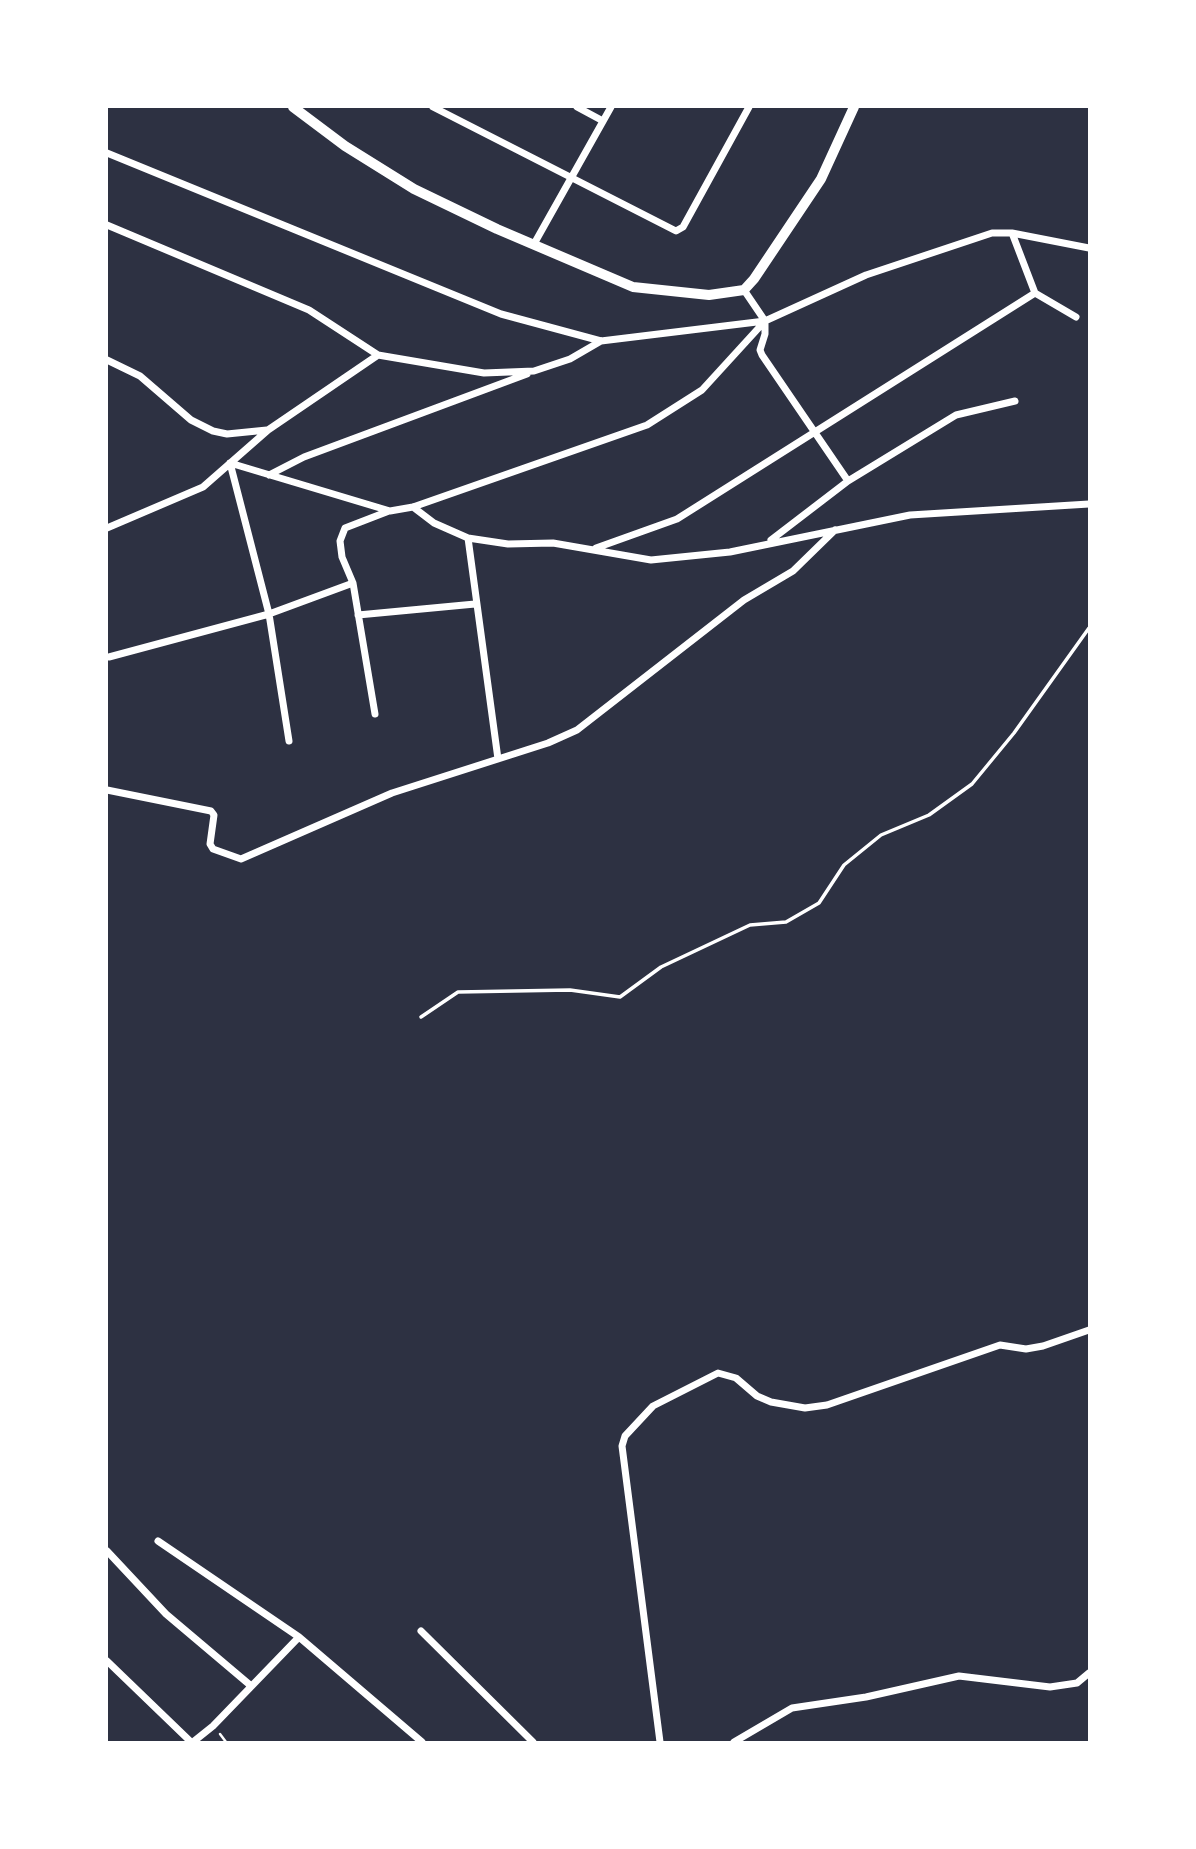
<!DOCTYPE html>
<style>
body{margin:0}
#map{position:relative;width:1196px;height:1849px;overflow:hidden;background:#2d3142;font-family:"Public Sans",sans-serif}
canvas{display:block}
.frame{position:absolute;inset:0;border:108px solid #fff;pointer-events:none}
</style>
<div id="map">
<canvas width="1196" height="1849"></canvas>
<div class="frame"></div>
</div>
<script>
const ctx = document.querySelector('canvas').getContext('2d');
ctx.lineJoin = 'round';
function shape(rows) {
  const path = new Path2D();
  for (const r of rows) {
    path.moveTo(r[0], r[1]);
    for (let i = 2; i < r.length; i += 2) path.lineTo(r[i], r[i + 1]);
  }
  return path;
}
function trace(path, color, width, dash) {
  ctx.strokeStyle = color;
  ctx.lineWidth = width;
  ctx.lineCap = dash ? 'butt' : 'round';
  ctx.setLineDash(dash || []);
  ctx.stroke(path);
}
const path = shape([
 [220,1734,226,1742]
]);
const service = shape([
 [421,1017,458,992,570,990,620,997,661,967,750,925,786,922,819,903,844,865,881,835,929,815,972,784,1014,733,1089,628]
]);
const minor = shape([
 [433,107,676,231,683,227,749,107],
 [577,107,603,121],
 [107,153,501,314,601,341,765,321,866,275,992,233,1012,233,1089,248],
 [107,225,309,310,378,355,484,373,534,371,570,359,601,341],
 [1012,233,1035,293,1076,317],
 [534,244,611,107],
 [765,321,765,334,760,350,762,355,848,481,956,415,1015,401],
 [107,360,140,376,191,420,213,431,227,434,267,430],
 [230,463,390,511,413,507,647,425,702,390,765,321,744,290],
 [230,463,269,614,289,741],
 [269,475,304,457,527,374],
 [413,507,434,523,468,538,508,544,553,543,651,560,730,552,910,515,1089,504],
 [107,528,203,487,268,430,378,355],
 [468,538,498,759],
 [771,540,848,481],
 [596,548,677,519,1035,293],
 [358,615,475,604],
 [109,657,269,614,353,583],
 [375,714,353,583,342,557,340,541,345,528,389,511],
 [107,790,211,811,214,815,210,844,213,849,241,859,392,793,548,743,577,730,744,600,793,571,835,530],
 [158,1541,299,1637],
 [107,1551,166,1614,250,1685],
 [421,1631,533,1742],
 [107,1661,191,1742],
 [193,1742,213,1726,299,1637,422,1742],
 [660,1742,622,1446,625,1436,653,1406,718,1373,736,1378,757,1396,771,1402,805,1408,827,1405,1000,1345,1026,1349,1043,1346,1089,1330],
 [734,1742,792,1708,866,1697,959,1676,1050,1687,1077,1683,1089,1673]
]);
const secondary = shape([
 [293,107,345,146,414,189,497,229,633,287,709,295,744,290,754,279,821,179,854,107]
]);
trace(path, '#fff', 2.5);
trace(service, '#fff', 3.5);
trace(minor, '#fff', 7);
trace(secondary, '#fff', 10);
</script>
